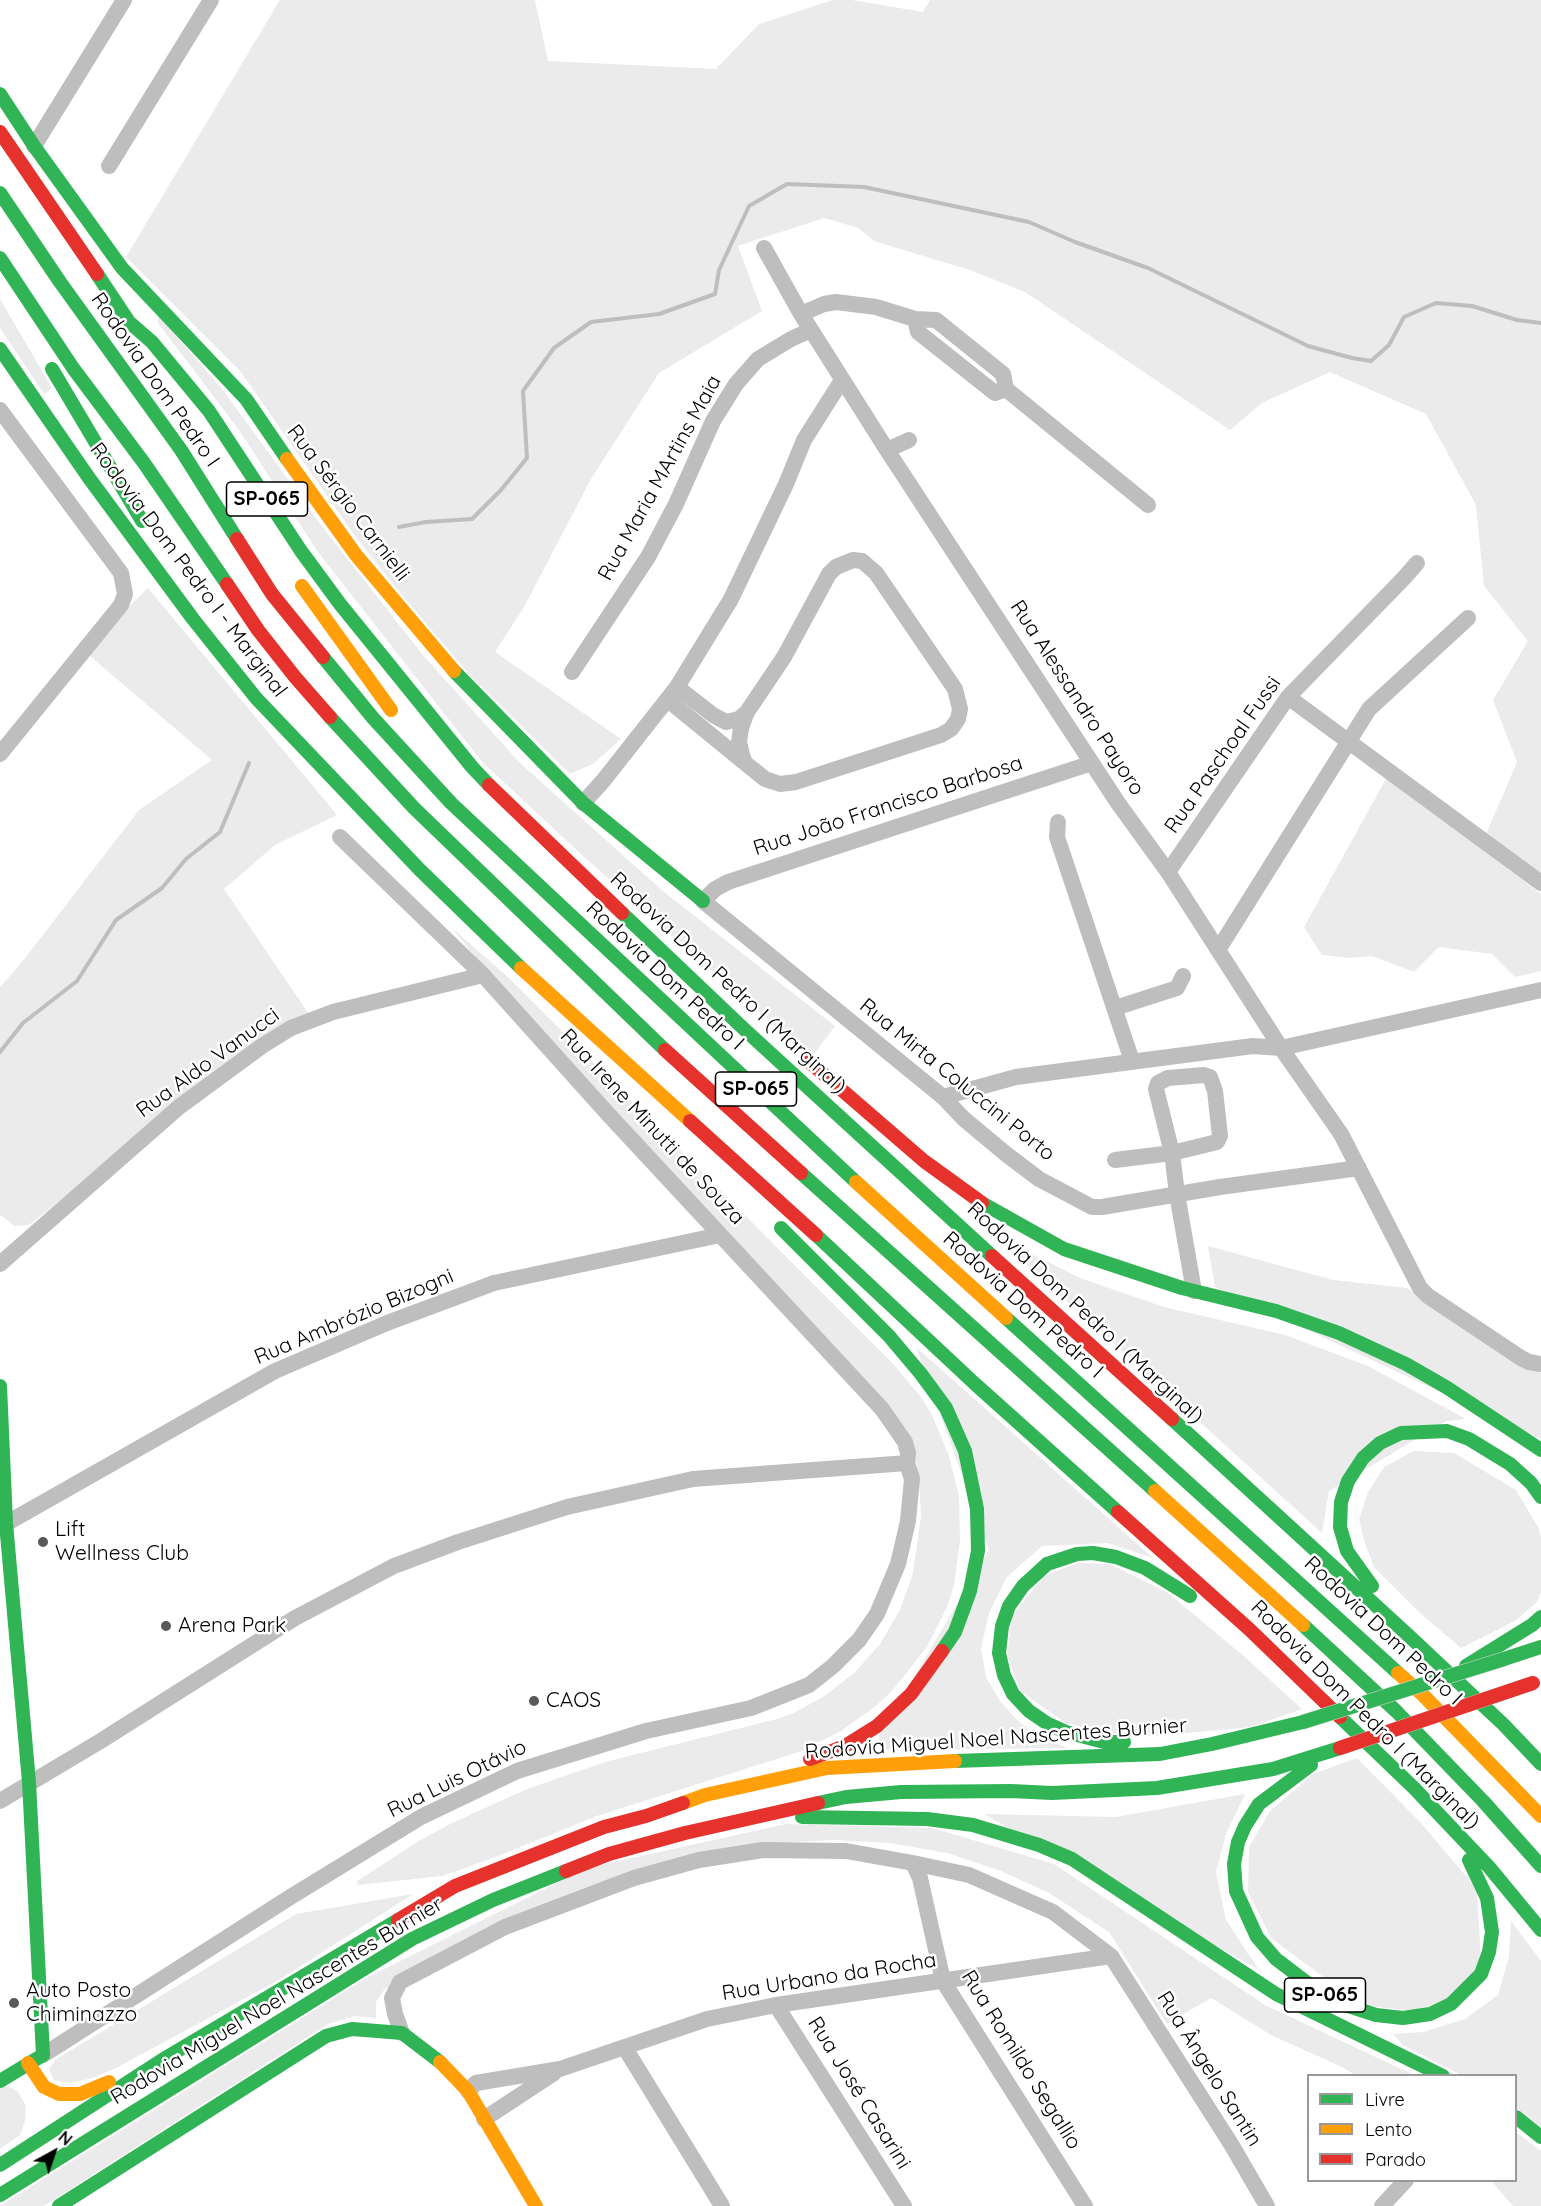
<!DOCTYPE html>
<meta charset="utf-8">
<style>
body{margin:0}
#map{position:relative;width:1541px;height:2206px;overflow:hidden;background:#fff;font-family:Quicksand,sans-serif}
canvas{display:block}
.legend{position:absolute;left:1307px;top:2074px;width:210px;height:108px;box-sizing:border-box;background:#fff;border:2px solid #999;margin:0;padding:8px 10px;list-style:none;font-size:18px;color:#000}
.legend li{display:flex;align-items:center;gap:12px;height:30px}
.legend b{width:30px;border:2px solid #999}
.north{position:absolute;left:24px;top:2122px;width:60px;height:60px;-webkit-text-stroke:4px #fff;paint-order:stroke;rotate:40deg;font-size:16px;font-weight:700;line-height:24px;text-align:center;color:#000}
.north::after{content:'';display:block;margin:auto;width:21px;height:27px;background:#000;clip-path:polygon(50% 0,100% 100%,50% 72%,0 100%)}
</style>
<div id="map">
<canvas width="1541" height="2206"></canvas>
<ul class="legend">
<li><b style="height:8px;background:#30b455"></b>Livre</li>
<li><b style="height:8px;background:#ff9f0a"></b>Lento</li>
<li><b style="height:8px;background:#e5322d"></b>Parado</li>
</ul>
<div class="north">N</div>
</div>
<script>
const ctx = document.querySelector('canvas').getContext('2d');
ctx.lineJoin = 'round';
function paint(path, color) {
  ctx.fillStyle = color;
  ctx.fill(path, 'evenodd');
}
function shape(rows) {
  const path = new Path2D();
  for (const r of rows) {
    path.moveTo(r[0], r[1]);
    for (let i = 2; i < r.length; i += 2) path.lineTo(r[i], r[i + 1]);
  }
  return path;
}
function trace(path, color, width, dash) {
  ctx.strokeStyle = color;
  ctx.lineWidth = width;
  ctx.lineCap = dash ? 'butt' : 'round';
  ctx.setLineDash(dash || []);
  ctx.stroke(path);
}
function drawText(font, color, halo, rows, align = 'center') {
  ctx.font = font + ' Quicksand,sans-serif';
  ctx.lineWidth = 5;
  ctx.setLineDash([]);
  ctx.textBaseline = 'middle';
  ctx.strokeStyle = halo;
  ctx.fillStyle = color;
  for (const [text, x, y, turn = 0] of rows) {
    ctx.save();
    ctx.translate(x, y);
    ctx.rotate((+turn || 0) * Math.PI / 180);
    ctx.textAlign = isNaN(turn) ? turn : align;
    if (halo) ctx.strokeText(text, 0, 0);
    ctx.fillText(text, 0, 0);
    ctx.restore();
  }
}
const green = shape([
 [280,0,535,0,548,61,716,69,759,24,833,0,852,0,923,12,930,0,1541,0,1541,874,1486,834,1517,762,1493,700,1528,641,1484,586,1476,505,1426,414,1330,372,1262,403,1230,430,1025,292,970,270,874,241,858,228,824,218,738,246,762,311,659,373,591,479,524,607,495,652,621,739,593,764,570,774,469,674,397,589,355,536,241,372,126,257],
 [0,299,52,388,44,394,0,328],
 [158,315,223,390,324,529,422,654,520,763,664,892,835,1026,812,1057,702,963,582,855,483,763,318,552,239,430,158,323],
 [148,588,337,815,275,845,224,889,313,1020,179,1107,29,1225,15,1226,0,1215,0,987,22,962,139,810,212,760,84,651],
 [1387,777,1541,894,1541,971,1515,977,1492,954,1439,947,1414,972,1372,956,1350,958,1322,955,1304,927],
 [451,927,510,979,894,1365,921,1397,932,1415,948,1453,959,1495,960,1540,954,1585,947,1607,927,1647,891,1692,877,1705,841,1731,802,1751,597,1816,488,1860,442,1876,358,1885,357,1881,419,1841,452,1823,527,1789,605,1762,777,1719,794,1713,826,1695,855,1672,880,1644,900,1610,913,1573,921,1516,919,1480,916,1462,910,1446,885,1401,693,1198,497,983],
 [994,1235,1080,1278,1164,1307,1285,1335,1368,1366,1466,1419,1446,1421,1329,1491,1322,1533],
 [1208,1246,1333,1280,1407,1288,1541,1373,1541,1439,1215,1287],
 [916,1347,1153,1558,1108,1543,1042,1546,1007,1577,989,1613,981,1649,986,1677,1000,1701,1017,1720,1038,1736,1068,1748,880,1750,879,1736,989,1550],
 [1414,1451,1454,1453,1516,1490,1538,1527,1541,1537,1541,1592,1537,1602,1515,1621,1461,1648,1420,1613,1374,1567,1364,1541,1359,1519,1368,1492,1384,1467],
 [1077,1563,1110,1564,1168,1593,1246,1658,1302,1709,1251,1727,1154,1736,1106,1733,1066,1723,1021,1692,1007,1656,1012,1616,1044,1576],
 [1357,1758,1420,1822,1477,1889,1481,1963,1451,1998,1414,2011,1361,2005,1271,1938,1248,1892,1249,1847,1270,1811,1313,1774],
 [1245,1794,1226,1834,1216,1872,1226,1920,1259,1970,984,1814,1116,1817],
 [786,1824,932,1828,1054,1864,1265,2005,1414,2075,1355,2075,1342,2067,1271,2035,1211,1998,1167,2024,1109,1932,1049,1893,1001,1871,947,1853,890,1843,833,1840,792,1842,711,1852,403,1976,384,1990,376,2002,376,2018,355,2016,328,2024,44,2206,0,2206,368,1977,587,1868],
 [413,1894,279,1980,116,2068,93,2078,70,2083,54,2080,49,2069,55,2060,296,1914],
 [1511,1921,1541,1961,1541,2127,1516,2108,1516,2076,1461,2075,1403,2045,1393,2034,1423,2032,1465,2019,1498,1995,1509,1957],
 [6,2085,18,2092,26,2106,25,2121,20,2135,0,2149,0,2088],
 [1516,2132,1541,2151,1541,2206,1513,2206,1491,2181,1516,2180]
]);
const stream = shape([
 [399,527,426,522,472,519,501,490,527,458,523,391,554,348,591,322,659,314,715,294,719,270,749,206,787,184,864,187,1029,222,1075,242,1148,268,1308,346,1352,358,1371,361,1389,345,1404,317,1436,303,1472,306,1517,320,1541,323],
 [0,1052,23,1023,77,981,116,920,162,888,186,859,220,832,249,763]
]);
const street = shape([
 [34,146,124,0],
 [109,166,211,0],
 [764,248,801,314,887,450,1118,803,1168,872,1281,1048,1341,1134,1420,1288,1428,1296,1521,1358,1529,1362,1541,1364],
 [801,314,824,304,836,302,876,307,915,319,936,320,1003,374,1006,389,1148,505],
 [915,319,918,332,995,393,1006,389],
 [0,410,121,573,125,594,121,605,0,754],
 [887,450,909,440],
 [853,560,862,561,876,573,955,689,960,709,958,719,951,729,941,735,796,782,780,784,765,779,745,763,742,755,739,742,741,728,747,712,784,657,829,574,836,567,853,560],
 [572,672,648,557,676,504,713,421,736,384,758,359,791,339,811,330],
 [677,687,713,715,726,722,739,719,747,712],
 [1288,697,1541,883],
 [668,700,744,762],
 [1092,763,728,882,715,889,703,901,943,1097,964,1119,1006,1154,1039,1179,1092,1207,1102,1207,1220,1187,1359,1168],
 [583,803,603,781,677,687,731,599,786,484,804,440,842,380],
 [1058,822,1057,837,1132,1061],
 [1168,872,1288,697,1404,578,1417,563],
 [1218,950,1369,709,1468,618],
 [1115,1008,1177,988,1183,976],
 [1204,1075,1210,1077,1215,1091,1220,1136,1217,1142,1172,1153,1156,1089,1158,1083,1168,1078,1204,1075],
 [943,1097,1016,1077,1253,1046,1281,1048,1541,990],
 [1115,1160,1172,1153,1177,1194,1194,1291],
 [0,1264,179,1107,262,1046,291,1028,333,1012,483,975],
 [0,1527,275,1371,387,1323,494,1283,720,1235],
 [0,1801,99,1742,295,1618,394,1566,458,1542,567,1507,693,1479,907,1463],
 [913,1863,920,1878,943,1981,1085,2206],
 [776,2005,904,2206],
 [402,2033,395,2014,392,1998,400,1982,505,1927,634,1878,699,1860,763,1850,846,1851,913,1863,969,1875,1053,1912,1111,1956,1231,2144,1267,2206],
 [625,2048,722,2206],
 [43,2055,292,1896,421,1817,517,1771,646,1731,751,1708,809,1685,833,1666,859,1640,877,1614,898,1564,908,1521,912,1479,907,1463,908,1453,905,1442,882,1409,608,1114,483,975,340,837],
 [468,2091,476,2083,560,2069,707,2019,776,2005,1111,1956],
 [484,2119,554,2073],
 [1382,2206,1406,2180]
]);
const fast = shape([
 [0,94,34,146,122,268,246,399,287,459],
 [0,193,60,282,181,450,237,539],
 [0,258,73,368,144,463,227,584],
 [97,274,129,322,152,342,209,411,301,551,340,604,472,767,489,785],
 [0,349,89,478,193,619,256,698,420,870,521,968],
 [52,369,142,521],
 [323,657,373,718,451,803,856,1182],
 [454,671,583,803,703,901],
 [330,717,414,808,665,1050],
 [622,913,744,1029,992,1256],
 [801,1173,1155,1491],
 [982,1203,1064,1249,1182,1288,1276,1311,1339,1333,1406,1364,1446,1387,1541,1450],
 [781,1228,889,1336,921,1374,946,1408,965,1451,977,1509,978,1551,970,1591,955,1632,942,1651],
 [816,1235,974,1383,1118,1512],
 [1006,1318,1398,1673],
 [0,1386,6,1523,29,1782,43,2055,0,2081],
 [1172,1419,1409,1636,1503,1724,1541,1764],
 [1372,1586,1347,1551,1340,1527,1341,1502,1348,1481,1363,1458,1380,1443,1401,1433,1447,1431,1469,1439,1510,1464,1531,1483,1541,1497],
 [1303,1625,1396,1711,1483,1801,1541,1866],
 [1504,1659,1541,1647],
 [1466,1666,1532,1625,1541,1617],
 [1340,1717,1414,1788,1489,1867,1541,1930],
 [1124,1742,1104,1742,1066,1732,1048,1724,1029,1711,1013,1694,1004,1675,999,1653,1002,1626,1009,1606,1023,1586,1047,1564,1077,1554,1093,1553,1116,1557,1145,1568,1190,1596],
 [955,1761,1160,1754,1212,1744,1303,1722],
 [1311,1765,1259,1804,1245,1826,1238,1842,1234,1864,1236,1891,1257,1937,1276,1959,1314,1988,1342,2004,1376,2015,1403,2018,1430,2014,1451,2004,1481,1974,1489,1952,1492,1932,1487,1898,1469,1860],
 [818,1803,846,1797,901,1792,1011,1791,1052,1793,1157,1788,1273,1769,1340,1748],
 [802,1817,927,1819,973,1825,1039,1845,1072,1859,1276,1994,1443,2076],
 [1516,2117,1541,2137],
 [0,2165,162,2060,398,1920],
 [0,2195,412,1939,493,1900,566,1871],
 [59,2206,326,2036,352,2029,402,2033,440,2062]
]);
const slow = shape([
 [287,459,356,555,454,671],
 [302,586,391,710],
 [521,968,690,1121],
 [856,1182,1006,1318],
 [1155,1491,1303,1625],
 [1398,1673,1423,1695,1541,1816],
 [683,1803,705,1795,827,1768,955,1761],
 [440,2062,468,2091,536,2206],
 [28,2063,44,2087,59,2094,80,2094,109,2082]
]);
const jam = shape([
 [0,132,97,274],
 [237,539,272,594,323,657],
 [227,584,258,630,295,677,330,717],
 [489,785,622,913],
 [665,1050,801,1173],
 [806,1059,924,1161,982,1203],
 [690,1121,816,1235],
 [992,1256,1172,1419],
 [1118,1512,1249,1629,1340,1717],
 [810,1759,845,1746,877,1726,911,1694,942,1651],
 [566,1871,609,1854,685,1833,818,1803],
 [398,1920,455,1886,604,1827,646,1816,683,1803]
]);
const fastBridge = shape([
 [1303,1722,1504,1659]
]);
const jamBridge = shape([
 [1340,1748,1533,1683]
]);
const markers = [
 [43,1542,6,"#595959"],
 [166,1626,6,"#595959"],
 [534,1701,6,"#595959"],
 [14,2003,6,"#595959"]
];
const shields = [
 [267,499,81],
 [756,1089,81],
 [1325,1995,81]
];
const shieldNames = [
 ["SP-065",267,499],
 ["SP-065",756,1089],
 ["SP-065",1325,1995]
];
const streetNames = [
 ["Rodovia Dom Pedro I",155,380,55],
 ["Rua Maria MArtins Maia",660,478,-61],
 ["Rua Sérgio Carnielli",348,503,53],
 ["Rodovia Dom Pedro I - Marginal",188,570,53],
 ["Rua Alessandro Payoro",1077,698,57],
 ["Rua Paschoal Fussi",1223,755,-55],
 ["Rua João Francisco Barbosa",888,806,-18],
 ["Rodovia Dom Pedro I",665,976,43],
 ["Rodovia Dom Pedro I (Marginal)",728,983,43],
 ["Rua Aldo Vanucci",208,1063,-36],
 ["Rua Mirta Coluccini Porto",957,1080,39],
 ["Rua Irene Minutti de Souza",652,1127,47],
 ["Rodovia Dom Pedro I",1023,1305,42],
 ["Rodovia Dom Pedro I (Marginal)",1085,1313,43],
 ["Rua Ambrózio Bizogni",354,1317,-23],
 ["Rodovia Dom Pedro I",1383,1631,43],
 ["Rodovia Dom Pedro I (Marginal)",1365,1715,45],
 ["Rodovia Miguel Noel Nascentes Burnier",996,1739,-4],
 ["Rua Luis Otávio",457,1779,-26],
 ["Rua Urbano da Rocha",829,1977,-9],
 ["Rodovia Miguel Noel Nascentes Burnier",277,2001,-31],
 ["Rua Romildo Segallio",1021,2060,58],
 ["Rua Ângelo Santin",1209,2069,58],
 ["Rua José Casarini",859,2093,58]
];
const poiNames = [
 ["Lift",55,1530],
 ["Wellness Club",55,1554],
 ["Arena Park",178,1626],
 ["CAOS",546,1701],
 ["Auto Posto",26,1991],
 ["Chiminazzo",26,2015]
];
paint(green, '#ebebeb');
trace(stream, '#bebebe', 4);
trace(street, '#bebebe', 16);
trace(fast, '#30b455', 14);
trace(slow, '#ff9f0a', 14);
trace(jam, '#e5322d', 14);
trace(fastBridge, '#dbdbdb', 15, []);
trace(jamBridge, '#dbdbdb', 15, []);
trace(fastBridge, '#30b455', 14);
trace(jamBridge, '#e5322d', 14);
for (const [x, y, r, color] of markers) {
  const dot = new Path2D();
  dot.arc(x, y, r, 0, 2 * Math.PI);
  ctx.fillStyle = color;
  ctx.fill(dot);
  trace(dot, '#fff', 2);
}
for (const [x, y, w] of shields) {
  const box = new Path2D();
  box.roundRect(x - w / 2, y - 17, w, 34, 4.5);
  ctx.fillStyle = '#fff';
  ctx.fill(box);
  trace(box, '#000', 1.5);
}
drawText('bold 20px', '#000', null, shieldNames);
drawText('21px', '#000', '#fff', streetNames);
drawText('21px', '#000', '#fff', poiNames, 'left');
</script>
